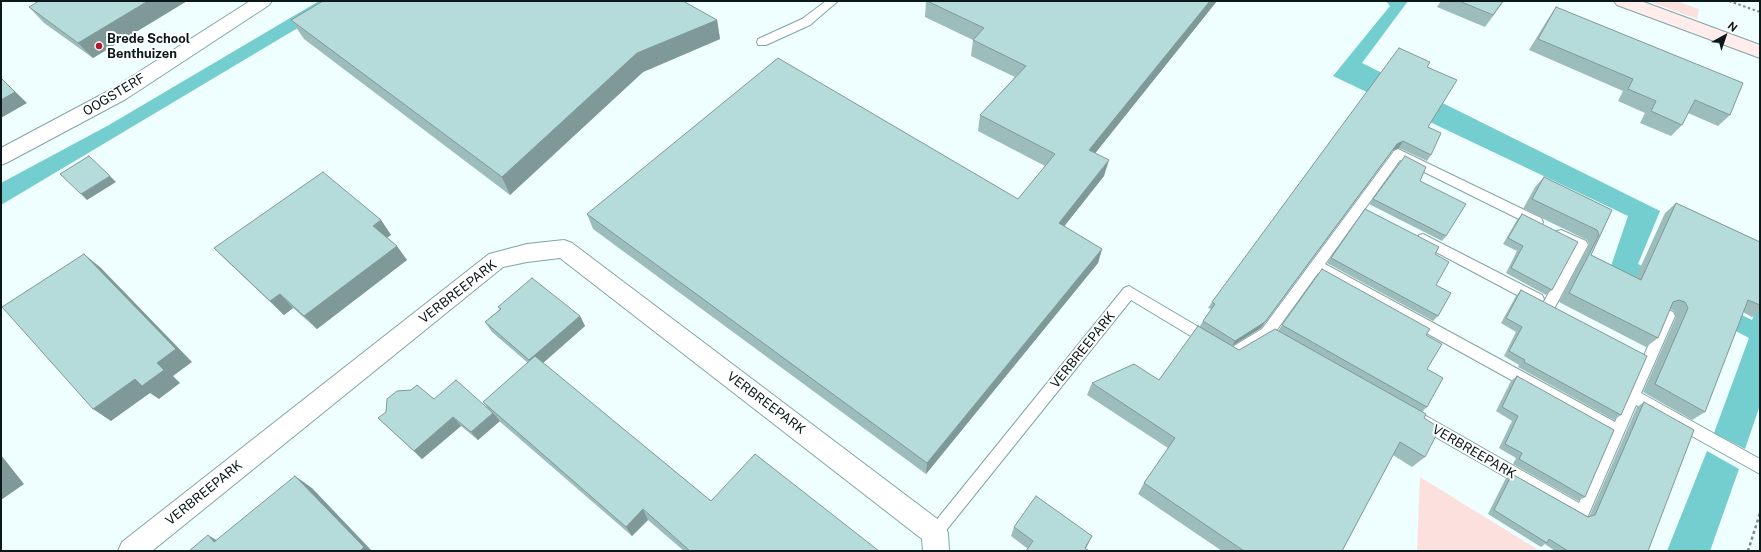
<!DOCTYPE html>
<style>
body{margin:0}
#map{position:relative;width:1761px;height:552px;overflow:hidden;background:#effefe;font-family:"Public Sans",sans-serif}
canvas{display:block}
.frame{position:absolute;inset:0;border:2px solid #0a1819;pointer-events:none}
.north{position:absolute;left:1705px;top:16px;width:40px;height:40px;-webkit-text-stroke:3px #fff;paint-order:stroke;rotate:40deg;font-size:11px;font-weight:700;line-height:16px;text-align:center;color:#0a1819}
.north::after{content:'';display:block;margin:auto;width:14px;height:18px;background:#0a1819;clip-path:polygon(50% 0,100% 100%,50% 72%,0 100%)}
</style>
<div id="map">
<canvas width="1761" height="552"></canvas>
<div class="frame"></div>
<div class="north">N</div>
</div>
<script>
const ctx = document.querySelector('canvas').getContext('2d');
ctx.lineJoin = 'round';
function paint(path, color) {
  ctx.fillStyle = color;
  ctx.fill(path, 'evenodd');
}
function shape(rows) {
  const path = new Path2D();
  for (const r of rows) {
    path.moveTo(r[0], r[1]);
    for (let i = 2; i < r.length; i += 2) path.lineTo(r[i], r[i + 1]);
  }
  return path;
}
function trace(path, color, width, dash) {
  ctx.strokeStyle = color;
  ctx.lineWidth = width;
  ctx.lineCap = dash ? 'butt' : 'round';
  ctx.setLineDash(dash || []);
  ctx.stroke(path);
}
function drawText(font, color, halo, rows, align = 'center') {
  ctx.font = font + ' "Public Sans",sans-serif';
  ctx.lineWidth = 4;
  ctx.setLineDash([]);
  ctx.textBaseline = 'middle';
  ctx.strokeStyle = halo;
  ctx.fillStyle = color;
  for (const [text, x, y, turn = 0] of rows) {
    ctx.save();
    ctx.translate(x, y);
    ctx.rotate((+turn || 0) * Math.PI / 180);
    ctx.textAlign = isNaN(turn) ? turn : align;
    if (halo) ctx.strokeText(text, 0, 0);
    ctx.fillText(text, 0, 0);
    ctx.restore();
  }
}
const green = shape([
 [1648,1,1676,1,1699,9,1697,19],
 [1420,477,1540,551,1417,551]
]);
const water = shape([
 [319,1,343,1,1,205,1,183,109,125],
 [1386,1,1408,1,1362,63,1660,211,1638,264,1752,320,1760,299,1760,405,1745,449,1714,433,1749,338,1611,266,1628,216,1333,76,1390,6],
 [1707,451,1739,469,1710,551,1667,551]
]);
const pathFar1 = shape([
 [1729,1,1760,12]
]);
const path = shape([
 [1748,551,1760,513]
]);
const lane = shape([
 [826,1,838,1,810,25,766,45,758,45,757,42,758,39,802,19,826,1],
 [1398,149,1541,218,1543,222,1541,226,1537,227,1533,226,1400,160,1325,264,1615,422,1663,312,1668,310,1673,312,1675,316,1641,393,1760,459,1760,474,1636,405,1587,518,1582,520,1577,518,1418,427,1416,422,1418,417,1423,415,1428,417,1579,503,1609,434,1318,273,1276,331,1288,338,1290,342,1288,346,1283,348,1267,340,1244,354,1239,356,1234,354,1232,350,1234,346,1262,329,1394,151,1398,149],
 [1561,230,1586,241,1588,245,1554,309,1549,311,1544,309,1542,305,1574,247,1557,239,1555,235,1557,231,1561,230],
 [1423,234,1542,295,1544,299,1542,303,1537,305,1532,303,1419,243,1417,239,1419,235,1423,234],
 [1129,286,1214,336,1216,340,1214,344,1209,346,1204,344,1131,300,940,538,935,540,930,538,927,533,930,528,1124,288,1129,286]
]);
const street = shape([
 [250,1,272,1,269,5,126,99,8,162,1,165,1,148,112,89,250,1],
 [564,240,572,243,944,524,948,533,949,551,923,551,922,539,560,258,527,262,503,267,152,551,118,551,122,542,489,254,527,244,564,240]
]);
const secondary = shape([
 [1614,1,1641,1,1760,45,1760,58,1617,5,1614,1]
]);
const wall = shape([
 [187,1,93,58,44,23,29,7],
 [926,1,1217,1,1095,153,1104,176,1064,226,1102,249,1098,263,926,474,593,229,587,214,1018,199,1045,166,978,131,980,115,1015,77,971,56,973,40,925,17],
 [1441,1,1504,1,1485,27,1437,7],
 [1556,7,1730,115,1718,126,1688,113,1682,125,1671,136,1640,123,1645,113,1618,101,1623,91,1529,50,1548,19],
 [291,20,717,20,720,39,643,72,510,195,304,39],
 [1427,67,1428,127,1431,155,1427,161,1399,148,1393,150,1261,328,1232,346,1239,350,1411,406,1278,331,1282,325,1426,335,1427,369,1427,407,1422,412,1424,418,1425,457,1412,467,1393,455,1342,551,1222,551,1138,494,1144,483,1168,448,1087,395,1092,383,1159,380,1200,326,1203,321,1211,309,1208,308,1212,302],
 [1544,177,1612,210,1591,255,1636,277,1665,213,1676,203,1760,242,1760,312,1752,317,1743,312,1705,412,1692,420,1643,392,1676,317,1674,311,1670,309,1658,338,1646,347,1559,302,1589,244,1587,240,1523,209,1535,187],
 [1420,181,1446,236,1442,241,1369,204,1373,199],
 [1365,209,1435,254,1438,316,1433,321,1327,263],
 [1522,214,1552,290,1546,295,1506,273,1517,251,1503,244,1517,220],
 [381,220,391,235,387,238,407,260,317,329,293,308,284,315,228,262,214,248],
 [1521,290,1621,415,1614,420,1518,367,1519,365,1504,356,1516,332,1501,323,1516,296],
 [498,307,580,316,585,326,543,363,711,501,879,551,684,551,648,520,632,536,498,420,500,421,478,440,461,426,422,459,378,418,434,399,487,407,483,402,528,363,492,332,485,322,500,309],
 [1517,376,1585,497,1578,501,1513,464,1516,458,1499,448,1512,421,1496,411,1511,381],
 [1644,402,1648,551,1555,551,1545,544,1541,547,1488,514,1506,478,1512,474,1589,517,1637,407],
 [1014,527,1092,536,1086,548,1028,549,1011,536]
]);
const shadedWall = shape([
 [148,1,187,1,93,58,78,43],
 [1210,1,1217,1,1085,166,1089,150],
 [717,20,720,39,643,72,510,195,502,177,637,53],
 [1,78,27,103,1,118],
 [1403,141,1399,148,1393,150,1261,328,1232,346,1235,341,1397,144],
 [1109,160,1104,176,1055,238,1059,223],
 [110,176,116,182,87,200,81,194],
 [381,220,391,235,383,240,373,226],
 [397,246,407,260,317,329,304,316],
 [1102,249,1098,263,926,474,927,463],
 [84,254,101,268,192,362,173,376,180,383,159,399,150,393,111,421,93,409,157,363],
 [280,294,293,308,284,315,270,301],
 [580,316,585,326,535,370,529,360],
 [493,413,500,421,478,440,471,432],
 [453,417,461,426,422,459,414,451],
 [1,455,24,484,1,500],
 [295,476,312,488,372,551,360,551],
 [643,509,648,520,632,536,626,527],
 [208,535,228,547,214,542],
 [1092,536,1087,546,1084,551,1085,548]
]);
const building = shape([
 [39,1,148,1,78,43,29,7,39,1],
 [323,1,683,1,717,20,637,53,502,177,291,20,323,1],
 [927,1,1210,1,1089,150,1109,160,1059,223,1102,249,927,463,587,214,778,58,1018,199,1055,154,980,115,1026,66,973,40,984,28,927,1],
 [1459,1,1503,1,1493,15,1459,1],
 [1556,7,1743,83,1730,115,1695,100,1682,125,1651,111,1656,101,1628,89,1633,79,1538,39,1556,7],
 [1399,48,1430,62,1427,67,1457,80,1428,127,1441,133,1431,155,1403,141,1397,144,1265,322,1235,341,1203,321,1215,304,1212,302,1399,48],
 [1,78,15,92,1,100,1,78],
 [89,156,110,176,81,194,60,174,89,156],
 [1405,156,1426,167,1420,181,1466,204,1446,236,1373,199,1405,156],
 [323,172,381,220,373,226,397,246,304,316,280,294,270,301,214,248,323,172],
 [1544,177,1612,210,1591,255,1641,280,1676,203,1760,242,1760,305,1748,300,1705,412,1655,384,1688,308,1685,302,1679,300,1673,302,1658,338,1569,293,1599,235,1597,230,1532,199,1544,177],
 [1365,209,1439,247,1435,254,1449,262,1436,285,1451,293,1438,316,1331,258,1365,209],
 [1522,214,1578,242,1552,290,1511,268,1523,246,1508,238,1522,214],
 [84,254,176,349,157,363,164,370,142,386,135,379,93,409,2,307,84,254],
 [1322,269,1430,329,1426,335,1442,344,1427,369,1443,378,1427,407,1282,325,1322,269],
 [532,278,580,316,529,360,485,322,501,309,498,307,532,278],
 [1521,290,1647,356,1621,415,1524,362,1525,360,1509,351,1522,327,1506,318,1521,290],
 [1198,326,1239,350,1275,329,1426,414,1424,418,1440,428,1425,457,1400,442,1342,551,1244,551,1144,483,1175,438,1092,383,1134,364,1159,380,1198,326],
 [535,356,711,501,755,454,879,551,690,551,643,509,626,527,483,402,535,356],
 [1517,376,1614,430,1585,497,1519,459,1522,453,1505,444,1518,416,1502,407,1517,376],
 [456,380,493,413,471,432,453,417,414,451,378,418,386,412,387,399,397,391,411,390,417,385,434,399,456,380],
 [1644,402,1694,430,1648,551,1568,551,1549,539,1547,543,1494,510,1512,474,1588,517,1595,515,1644,402],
 [295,476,364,547,360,551,189,551,208,535,214,542,295,476],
 [1036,496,1092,536,1085,548,1089,551,1026,551,1033,541,1014,527,1036,496]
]);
const markers = [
 [99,46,4,"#ae192e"]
];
const poiNames = [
 ["Brede School",107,39],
 ["Benthuizen",107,54]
];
const streetNames = [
 ["OOGSTERF",114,95,-31],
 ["VERBREEPARK",458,292,-38],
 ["VERBREEPARK",1083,350,-51],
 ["VERBREEPARK",766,403,37],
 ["VERBREEPARK",1474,452,30],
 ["VERBREEPARK",204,493,-39]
];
paint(green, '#fce0de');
paint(water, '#74cdce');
trace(lane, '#82a5a5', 2);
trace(street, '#82a5a5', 2);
trace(secondary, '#82a5a5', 2);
trace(pathFar1, '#7d8b8c', 2, [2.5, 2.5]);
trace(path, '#7d8b8c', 2.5, [3, 3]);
paint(lane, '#fff');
paint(street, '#fff');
paint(secondary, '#ffeceb');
paint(wall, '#9dbcbc');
paint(shadedWall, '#7f9999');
paint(building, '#b6dbdb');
trace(building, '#7f9999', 1);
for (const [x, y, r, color] of markers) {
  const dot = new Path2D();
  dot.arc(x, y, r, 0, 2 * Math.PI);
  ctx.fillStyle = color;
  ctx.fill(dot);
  trace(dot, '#fff', 1.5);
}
drawText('bold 13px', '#0a1819', '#fff', poiNames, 'left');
drawText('13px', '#0a1819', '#fff', streetNames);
</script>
